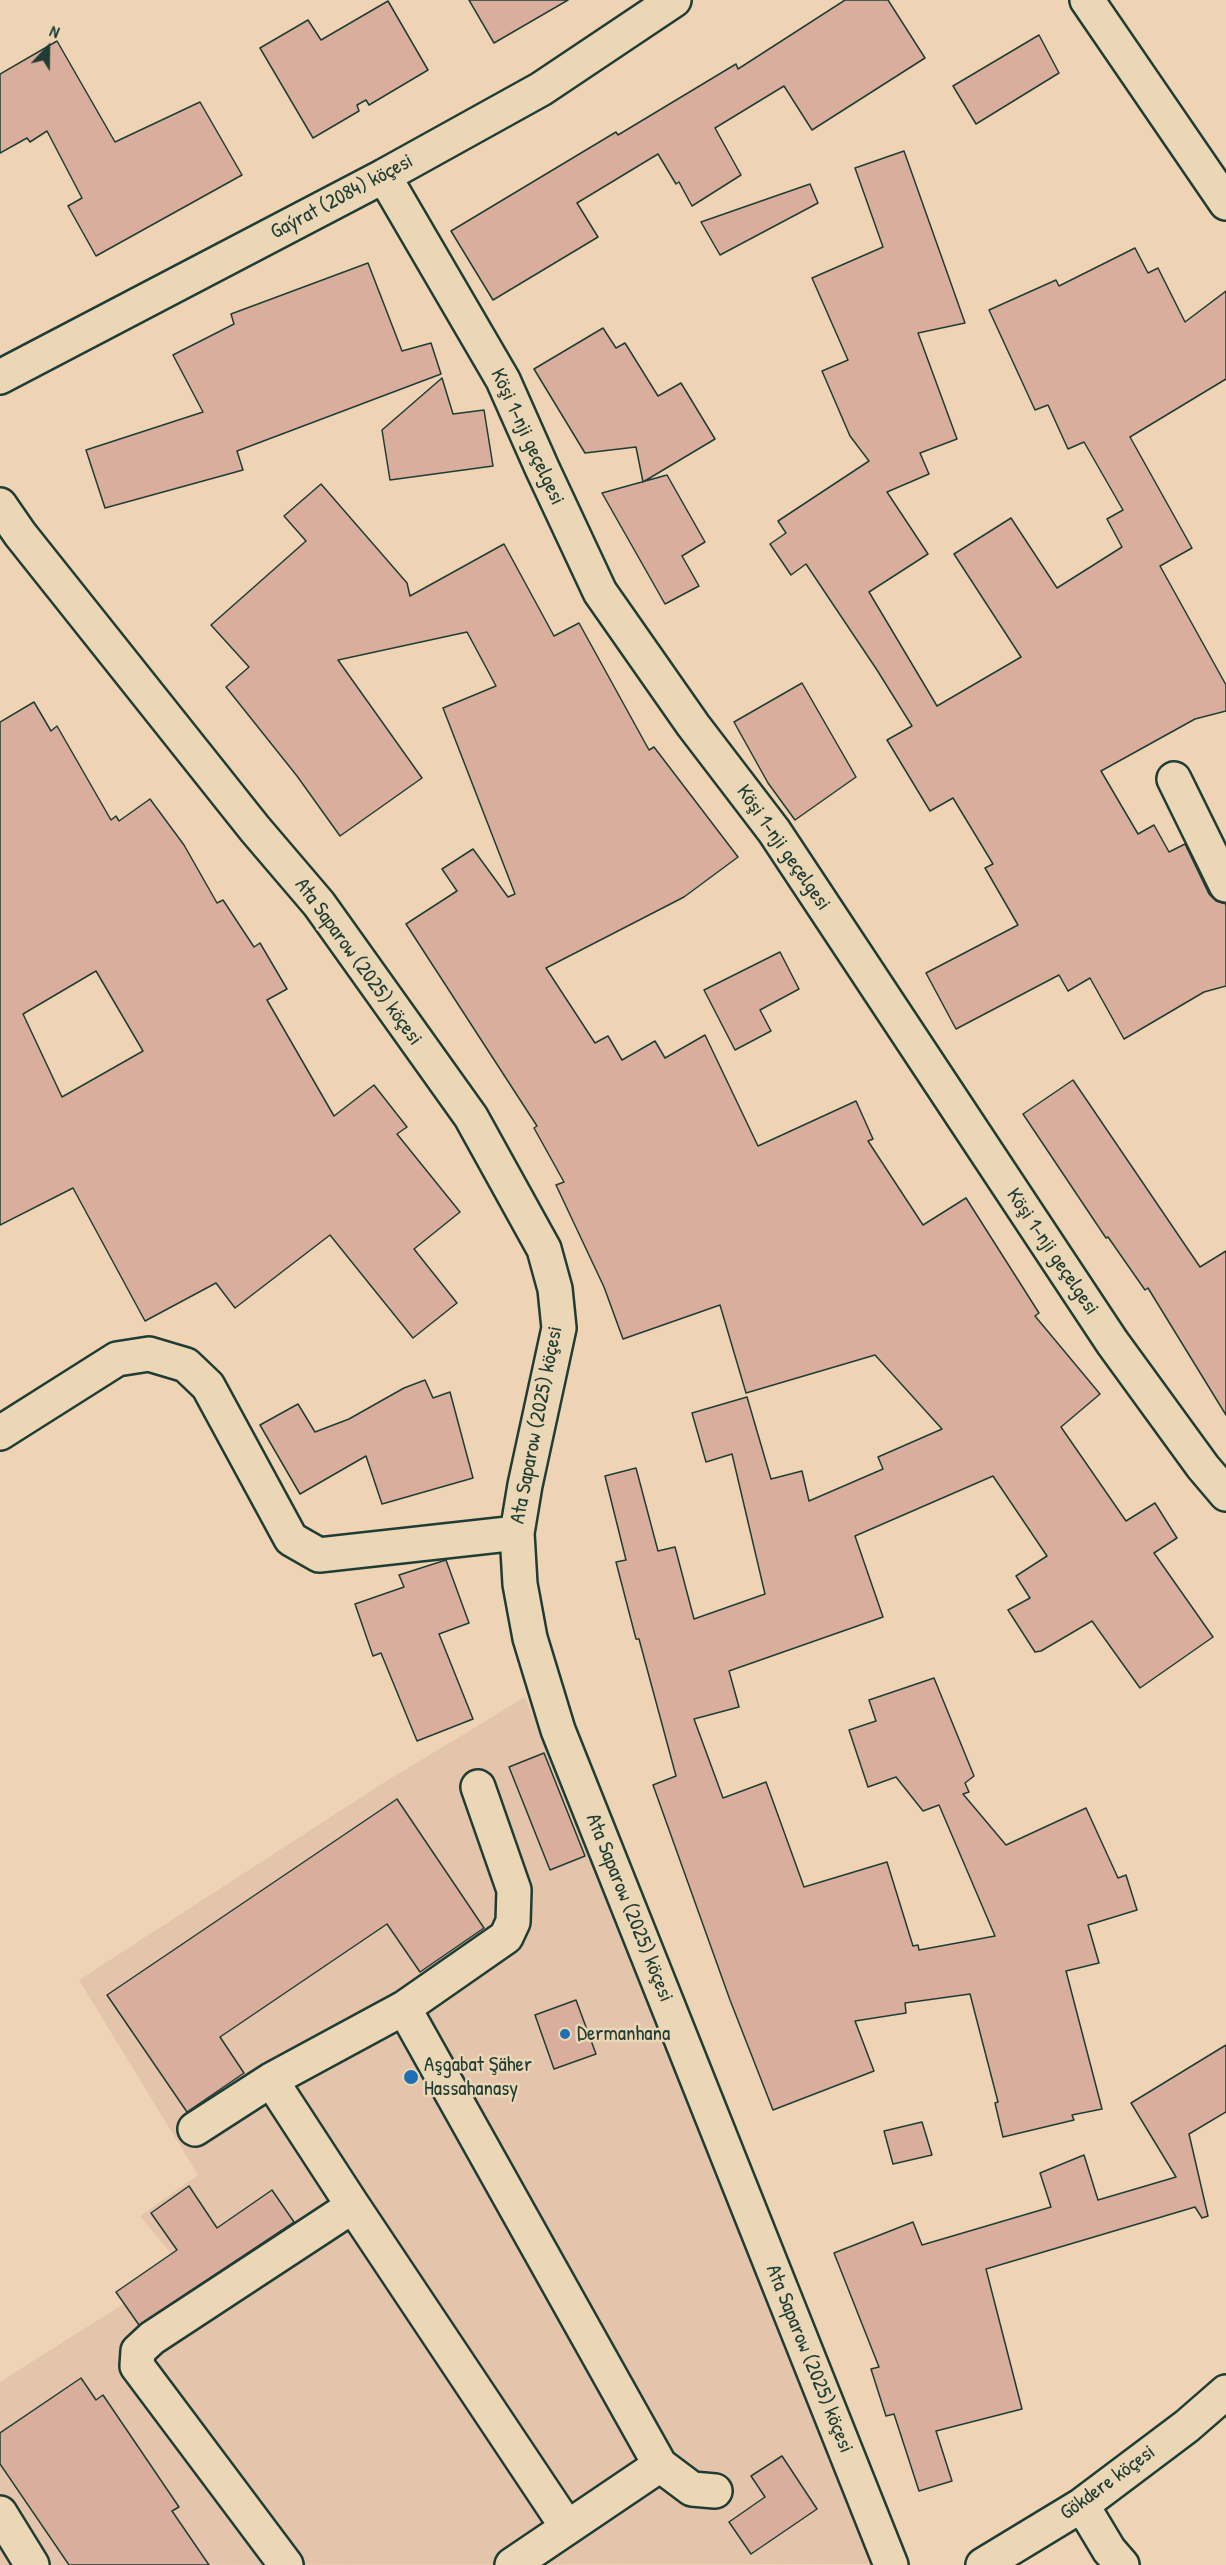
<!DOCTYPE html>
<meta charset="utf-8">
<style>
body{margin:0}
#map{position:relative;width:1226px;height:2565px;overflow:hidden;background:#eed3b4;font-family:"Patrick Hand",sans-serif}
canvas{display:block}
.north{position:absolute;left:18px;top:18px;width:60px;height:60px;-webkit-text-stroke:4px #ebd7b5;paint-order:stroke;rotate:22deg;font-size:16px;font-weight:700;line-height:24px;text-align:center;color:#1f3d34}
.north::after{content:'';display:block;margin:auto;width:21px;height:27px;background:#1f3d34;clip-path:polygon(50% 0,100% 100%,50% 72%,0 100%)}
</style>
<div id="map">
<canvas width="1226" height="2565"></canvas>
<div class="north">N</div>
</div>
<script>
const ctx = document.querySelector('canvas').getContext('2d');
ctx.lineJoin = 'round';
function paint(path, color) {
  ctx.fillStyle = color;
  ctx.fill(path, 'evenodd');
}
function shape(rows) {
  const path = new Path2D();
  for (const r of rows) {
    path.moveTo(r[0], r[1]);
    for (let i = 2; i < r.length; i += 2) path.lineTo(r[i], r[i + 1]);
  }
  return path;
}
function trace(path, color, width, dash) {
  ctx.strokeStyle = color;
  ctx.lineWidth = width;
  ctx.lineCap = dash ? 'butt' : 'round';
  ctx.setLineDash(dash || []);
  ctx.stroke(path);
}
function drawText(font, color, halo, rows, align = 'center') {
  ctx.font = font + ' "Patrick Hand",sans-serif';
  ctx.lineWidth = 5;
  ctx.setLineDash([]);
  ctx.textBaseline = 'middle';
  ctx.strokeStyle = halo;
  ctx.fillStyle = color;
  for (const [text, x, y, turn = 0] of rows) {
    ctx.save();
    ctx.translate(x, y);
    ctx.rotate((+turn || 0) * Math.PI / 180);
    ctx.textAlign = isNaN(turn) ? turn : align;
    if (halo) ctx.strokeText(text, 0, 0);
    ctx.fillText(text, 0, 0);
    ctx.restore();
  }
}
const built = shape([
 [525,1697,887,2564,0,2565,0,2382,182,2267,140,2216,198,2175,79,1980,380,1785]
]);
const building = shape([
 [469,0,568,0,494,43,469,0],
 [845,0,888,0,925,58,812,130,784,86,715,128,741,175,692,206,679,182,676,184,658,154,577,203,598,237,493,300,451,231,616,132,618,135,736,64,738,69,845,0],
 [388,1,428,70,369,105,366,100,357,105,359,111,313,138,260,48,308,20,321,40,388,1],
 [1039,35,1059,73,976,124,953,86,1039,35],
 [57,41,115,142,200,102,242,175,96,256,68,206,82,198,47,131,30,142,27,138,0,153,0,74,57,41],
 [904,151,965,323,918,333,957,439,920,453,929,474,887,492,928,554,869,592,937,706,1021,657,954,554,1011,518,1057,588,1122,547,1107,519,1123,510,1084,442,1068,449,1048,405,1035,410,989,310,1056,280,1059,286,1135,248,1148,273,1158,268,1185,322,1226,291,1226,379,1130,437,1192,548,1160,566,1226,685,1226,711,1195,719,1101,771,1138,834,1154,825,1169,852,1185,844,1209,894,1216,901,1226,904,1226,986,1204,992,1124,1039,1090,978,1068,991,1059,975,956,1029,926,973,1018,925,985,868,993,864,953,798,930,811,887,740,912,726,877,670,806,564,791,575,770,544,786,533,778,521,869,461,850,436,822,371,848,360,812,278,883,247,855,168,904,151],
 [810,184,818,203,720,255,701,222,810,184],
 [368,263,402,351,431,343,441,374,237,451,243,470,105,508,86,450,203,412,173,355,234,324,231,314,368,263],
 [603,328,616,348,625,343,658,396,681,383,715,439,643,482,636,447,585,453,534,369,603,328],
 [442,378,453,414,484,410,493,466,390,480,382,430,442,378],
 [667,475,705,542,682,556,699,586,665,604,602,493,667,475],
 [321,484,407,583,410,596,504,544,554,636,579,623,649,750,654,747,738,857,684,897,546,968,595,1043,608,1036,622,1060,655,1041,665,1058,705,1035,758,1146,856,1101,873,1139,868,1141,923,1225,966,1198,1039,1313,1035,1316,1100,1394,1061,1427,1126,1521,1155,1503,1177,1538,1154,1553,1213,1637,1140,1688,1092,1621,1041,1651,1035,1652,1008,1610,1030,1598,1016,1576,1047,1556,993,1476,855,1536,883,1617,729,1671,739,1707,694,1719,723,1798,766,1782,804,1887,887,1862,913,1946,918,1945,919,1950,995,1936,939,1805,923,1811,896,1777,868,1787,849,1730,876,1721,869,1700,934,1678,974,1776,965,1783,969,1792,963,1794,1006,1845,1086,1808,1118,1878,1126,1875,1137,1910,1088,1925,1099,1963,1066,1971,1102,2109,1072,2115,1074,2120,1003,2137,995,2103,998,2102,970,1994,905,2003,906,2013,855,2021,874,2071,773,2110,730,2000,653,1785,676,1776,639,1639,636,1639,616,1562,626,1560,605,1476,636,1468,658,1551,675,1547,694,1619,765,1594,732,1454,706,1462,692,1413,747,1397,771,1479,802,1471,809,1501,883,1469,878,1457,942,1429,875,1355,746,1393,720,1305,623,1339,604,1287,556,1185,564,1182,534,1128,537,1126,406,924,457,891,442,869,473,849,508,897,515,894,443,708,496,686,467,632,338,660,422,778,340,836,297,776,226,687,249,667,211,625,306,541,284,516,321,484],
 [802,683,856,777,795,820,768,783,734,722,802,683],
 [34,702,51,731,57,726,111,820,116,816,119,821,150,799,184,845,217,903,223,900,254,947,260,943,287,989,267,1000,334,1116,374,1085,407,1127,397,1134,460,1212,414,1249,457,1303,413,1338,330,1235,235,1308,216,1283,145,1321,73,1188,0,1225,0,722,34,702],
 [96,971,143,1051,62,1097,23,1014,96,971],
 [780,952,799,989,760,1010,771,1031,735,1050,704,990,780,952],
 [1073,1080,1200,1267,1226,1251,1226,1415,1148,1288,1145,1290,1108,1237,1106,1238,1023,1114,1073,1080],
 [425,1380,433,1398,450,1392,473,1478,382,1504,366,1456,300,1494,260,1425,298,1404,315,1432,349,1419,404,1388,425,1380],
 [446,1560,469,1623,439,1634,473,1719,417,1741,381,1653,373,1656,355,1604,404,1587,399,1575,446,1560],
 [544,1753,585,1856,550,1870,509,1767,544,1753],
 [397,1799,484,1928,420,1972,387,1924,220,2037,244,2073,187,2112,107,1995,397,1799],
 [576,2000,596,2054,554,2069,535,2015,576,2000],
 [1226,2045,1226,2112,1189,2134,1208,2216,1202,2218,1195,2207,986,2269,1022,2409,936,2431,952,2481,919,2491,894,2414,886,2416,871,2369,879,2367,834,2253,913,2222,922,2245,1051,2207,1040,2173,1084,2155,1098,2200,1176,2177,1131,2103,1226,2045],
 [922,2122,932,2155,893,2164,884,2131,922,2122],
 [189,2186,217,2228,272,2190,294,2222,139,2325,116,2292,177,2250,151,2213,189,2186],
 [81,2378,96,2400,103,2395,179,2507,172,2511,209,2565,69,2565,0,2464,0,2433,81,2378],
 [782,2456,817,2509,751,2554,729,2522,765,2497,751,2476,782,2456]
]);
const minor = shape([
 [1087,0,1226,203],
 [384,176,503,380,542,468,600,592,693,725,774,831,1112,1342,1203,1467,1226,1494],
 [0,377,384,176,541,89,674,0],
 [0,505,20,534,255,829,319,904,471,1117,544,1249,555,1289,559,1328,525,1485,517,1533,520,1584,530,1638,558,1730,891,2565],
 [1174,779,1226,885],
 [0,1433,117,1359,149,1354,186,1365,208,1386,291,1539,319,1555,517,1533],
 [404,2008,660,2465,692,2489,715,2491],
 [271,2080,353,2206,152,2338,138,2351,137,2366,286,2565],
 [195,2129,271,2080,404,2008,506,1937,513,1922,514,1890,478,1787],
 [353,2206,567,2527],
 [1082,2505,1109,2550,1122,2565],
 [0,2513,32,2565],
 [512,2565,660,2465],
 [983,2565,1082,2505,1187,2426,1226,2392]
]);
const markers = [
 [565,2034,6,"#1f6fb2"],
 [411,2077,8,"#1f6fb2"]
];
const streetNames = [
 ["Gaýrat (2084) köçesi",342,197,-28],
 ["Köşi 1-nji geçelgesi",527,437,65],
 ["Köşi 1-nji geçelgesi",783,848,55],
 ["Ata Saparow (2025) köçesi",358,962,54],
 ["Köşi 1-nji geçelgesi",1052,1252,56],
 ["Ata Saparow (2025) köçesi",537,1425,-79],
 ["Ata Saparow (2025) köçesi",629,1908,68],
 ["Ata Saparow (2025) köçesi",809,2359,68],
 ["Gökdere köçesi",1108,2483,-36]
];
const poiNames = [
 ["Dermanhana",577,2034],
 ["Aşgabat Şäher",424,2065],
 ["Hassahanasy",424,2089]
];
paint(built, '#e4c5ab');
paint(building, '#d9ae9c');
trace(building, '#1f3d34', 1.5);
trace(minor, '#1f3d34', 38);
trace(minor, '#ebd7b5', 33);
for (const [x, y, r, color] of markers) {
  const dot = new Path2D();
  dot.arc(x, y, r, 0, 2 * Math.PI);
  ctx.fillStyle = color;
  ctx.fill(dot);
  trace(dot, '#ebd7b5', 2);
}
drawText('21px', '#1f3d34', '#ebd7b5', streetNames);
drawText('21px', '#1f3d34', '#ebd7b5', poiNames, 'left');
</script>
